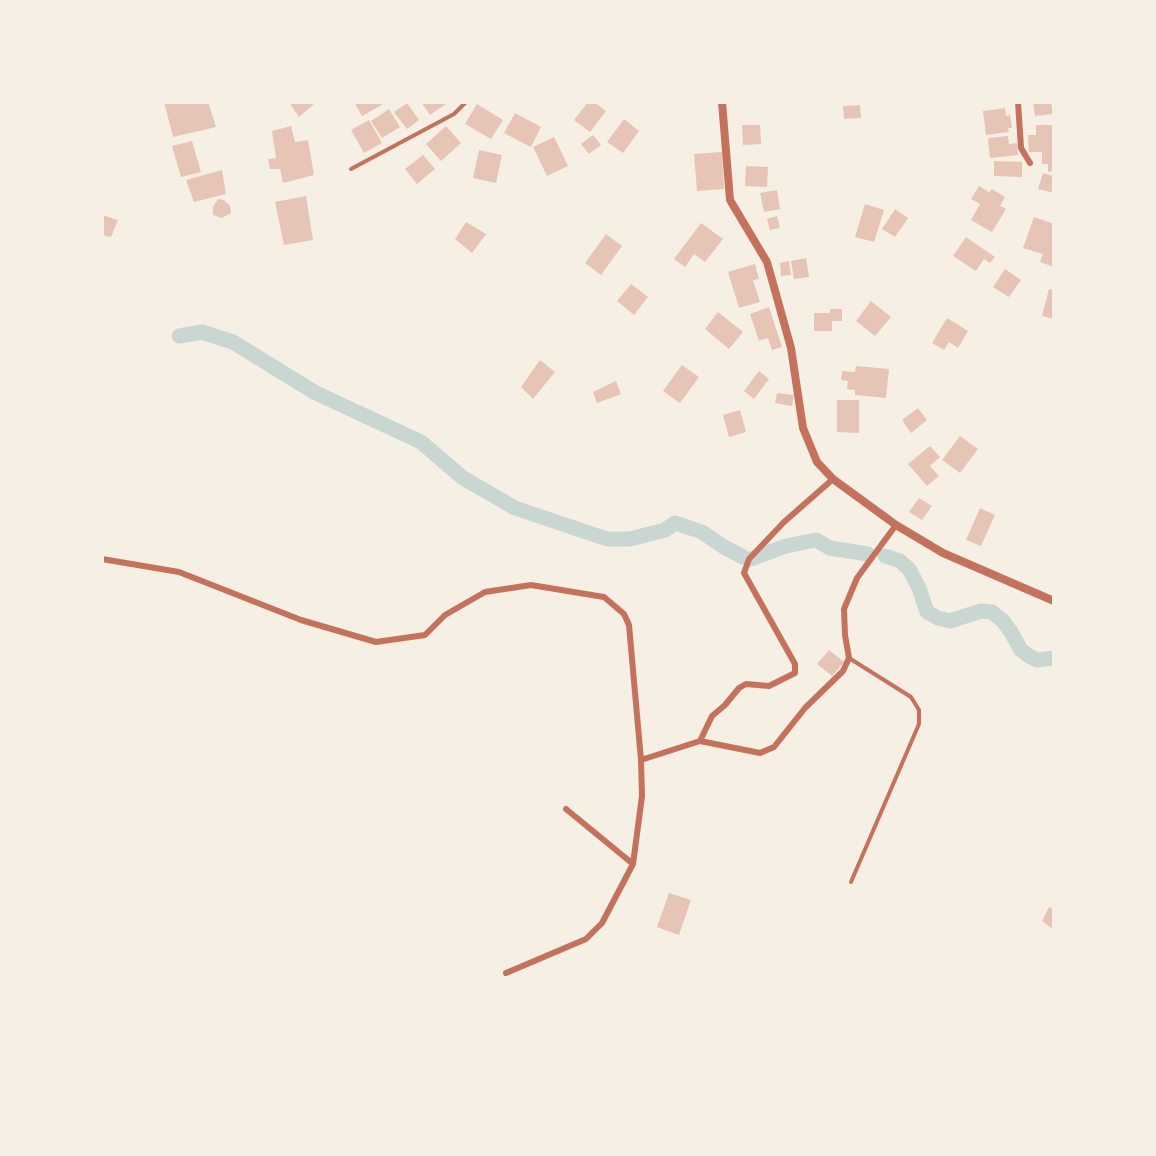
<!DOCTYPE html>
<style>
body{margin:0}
#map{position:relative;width:1156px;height:1156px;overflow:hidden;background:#f6efe4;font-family:"Space Grotesk",sans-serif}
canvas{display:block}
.frame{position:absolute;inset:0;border:104px solid #f6efe4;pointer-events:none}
</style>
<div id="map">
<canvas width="1156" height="1156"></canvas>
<div class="frame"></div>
</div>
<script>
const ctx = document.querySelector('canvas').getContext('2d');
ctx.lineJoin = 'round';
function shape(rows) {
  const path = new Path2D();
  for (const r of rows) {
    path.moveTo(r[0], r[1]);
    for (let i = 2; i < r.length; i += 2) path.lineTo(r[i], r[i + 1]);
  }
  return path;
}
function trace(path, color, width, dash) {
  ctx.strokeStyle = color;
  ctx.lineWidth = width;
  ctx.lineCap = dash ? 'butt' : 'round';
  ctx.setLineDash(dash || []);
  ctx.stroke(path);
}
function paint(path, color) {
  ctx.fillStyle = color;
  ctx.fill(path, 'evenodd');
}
const canal = shape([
 [179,336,202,332,233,342,314,392,421,442,463,478,515,508,607,539,630,539,665,530,675,523,702,532,724,547,743,557],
 [885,556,900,561,909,569,919,588,927,612,938,618,950,621,981,611,992,612,1003,621,1011,632,1021,650,1029,656,1037,660,1054,658],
 [751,559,786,546,816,540,830,548,868,554]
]);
const building = shape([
 [164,102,208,102,216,127,173,137],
 [289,102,314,102,315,103,299,117],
 [354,102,387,102,362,116],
 [421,102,449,102,430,115],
 [588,102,594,102,606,111,590,132,574,120],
 [1033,102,1051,102,1053,114,1035,116],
 [407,103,419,120,407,129,394,112],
 [477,104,503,120,491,139,465,124],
 [860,105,861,118,844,119,843,106],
 [1005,108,1006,116,1010,115,1012,128,1008,128,1009,132,986,135,983,111],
 [389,109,400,127,382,138,371,121],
 [515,113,541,127,531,147,504,133],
 [624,119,639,131,623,153,607,142],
 [369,120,382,143,364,153,351,130],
 [742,125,760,125,761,144,743,145],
 [1036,125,1054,125,1054,171,1048,172,1048,164,1042,164,1042,152,1029,152,1028,135,1036,135],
 [291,126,295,142,308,140,314,175,283,183,280,169,270,169,268,159,276,158,272,131],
 [446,126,461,143,441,161,426,144],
 [593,135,601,145,589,154,581,144],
 [1008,136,1009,144,1017,143,1018,155,990,158,988,138],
 [554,137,568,166,547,176,533,147],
 [192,141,201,172,181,177,172,146],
 [479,150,502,155,496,183,473,178],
 [722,152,724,189,697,191,694,154],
 [423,155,435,169,417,184,405,169],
 [994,161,1022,162,1022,177,994,176],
 [746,166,768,167,767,187,745,186],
 [222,170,226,194,194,202,186,180],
 [1043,173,1054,176,1054,193,1038,189],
 [979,186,989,192,992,189,1005,197,1000,206,1006,209,992,232,971,220,980,204,971,199],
 [777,190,780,209,764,212,760,193],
 [306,196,313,240,284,245,275,202],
 [218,199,224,200,230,206,231,213,222,218,213,215,213,207],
 [865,204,884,210,874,242,855,237],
 [895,209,908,218,895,237,882,229],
 [102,215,118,220,111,237,102,235],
 [777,216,780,228,770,230,767,219],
 [1034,217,1054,224,1054,267,1040,262,1043,254,1023,248],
 [466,222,486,234,472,253,455,239],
 [701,223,723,239,705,262,694,254,685,267,674,259],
 [606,234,622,246,601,275,585,263],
 [966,237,995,257,990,263,984,259,976,271,953,256],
 [806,258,809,277,794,279,791,261],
 [789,261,791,275,781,276,780,263],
 [755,264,759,279,753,280,760,302,739,308,728,272],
 [1005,269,1021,280,1009,297,993,287],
 [631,284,648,297,634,315,617,301],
 [1049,289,1054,290,1054,319,1042,316],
 [871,301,891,317,875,336,856,321],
 [769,307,782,347,772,350,768,338,759,341,750,314],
 [830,309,842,309,842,321,832,321,832,331,814,331,814,313,830,313],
 [718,312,743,332,729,349,705,329],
 [947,318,968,331,958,348,949,342,944,350,932,343],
 [540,360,555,372,533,399,521,387],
 [682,365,699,377,680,403,663,391],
 [856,366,889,369,886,398,855,395,855,390,847,389,848,381,841,380,842,371,855,372],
 [759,371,769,379,754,399,744,391],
 [616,381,621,394,597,403,593,392],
 [777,393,794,395,792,406,775,403],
 [837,400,859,400,859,433,837,432],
 [918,408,927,420,911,433,902,420],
 [740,410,746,432,729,437,723,415],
 [960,436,978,449,960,473,942,460],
 [930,446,940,457,930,466,939,476,927,486,908,464],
 [919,498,932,506,922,520,909,512],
 [980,508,995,515,981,546,966,540],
 [829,650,844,662,832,676,817,664],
 [669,893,691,900,679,935,657,927],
 [1049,907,1054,909,1054,930,1042,921]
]);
const service = shape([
 [351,169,454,114,466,102],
 [849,658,911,697,919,710,919,724,851,882]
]);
const minor = shape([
 [1018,102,1021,148,1030,163],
 [102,559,179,572,301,620,376,642,425,635,445,615,485,592,531,585,604,597,624,614,629,625,641,760,642,796,633,864,602,923,586,939,506,973],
 [700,741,760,753,774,747,805,708,843,671,849,658,845,635,844,609,857,578,896,525],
 [641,760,700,741,712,716,725,705,739,688,746,684,769,686,795,673,795,664,744,573,749,559,784,522,833,479],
 [566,809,633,864]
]);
const tertiary = shape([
 [722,102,730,200,767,262,791,348,803,428,817,462,833,479,896,525,943,553,1054,601]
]);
trace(canal, '#c9d6d2', 15);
paint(building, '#e6c5b7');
trace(service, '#c5725c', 4);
trace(minor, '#c5725c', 6);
trace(tertiary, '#c5725c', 8);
</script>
